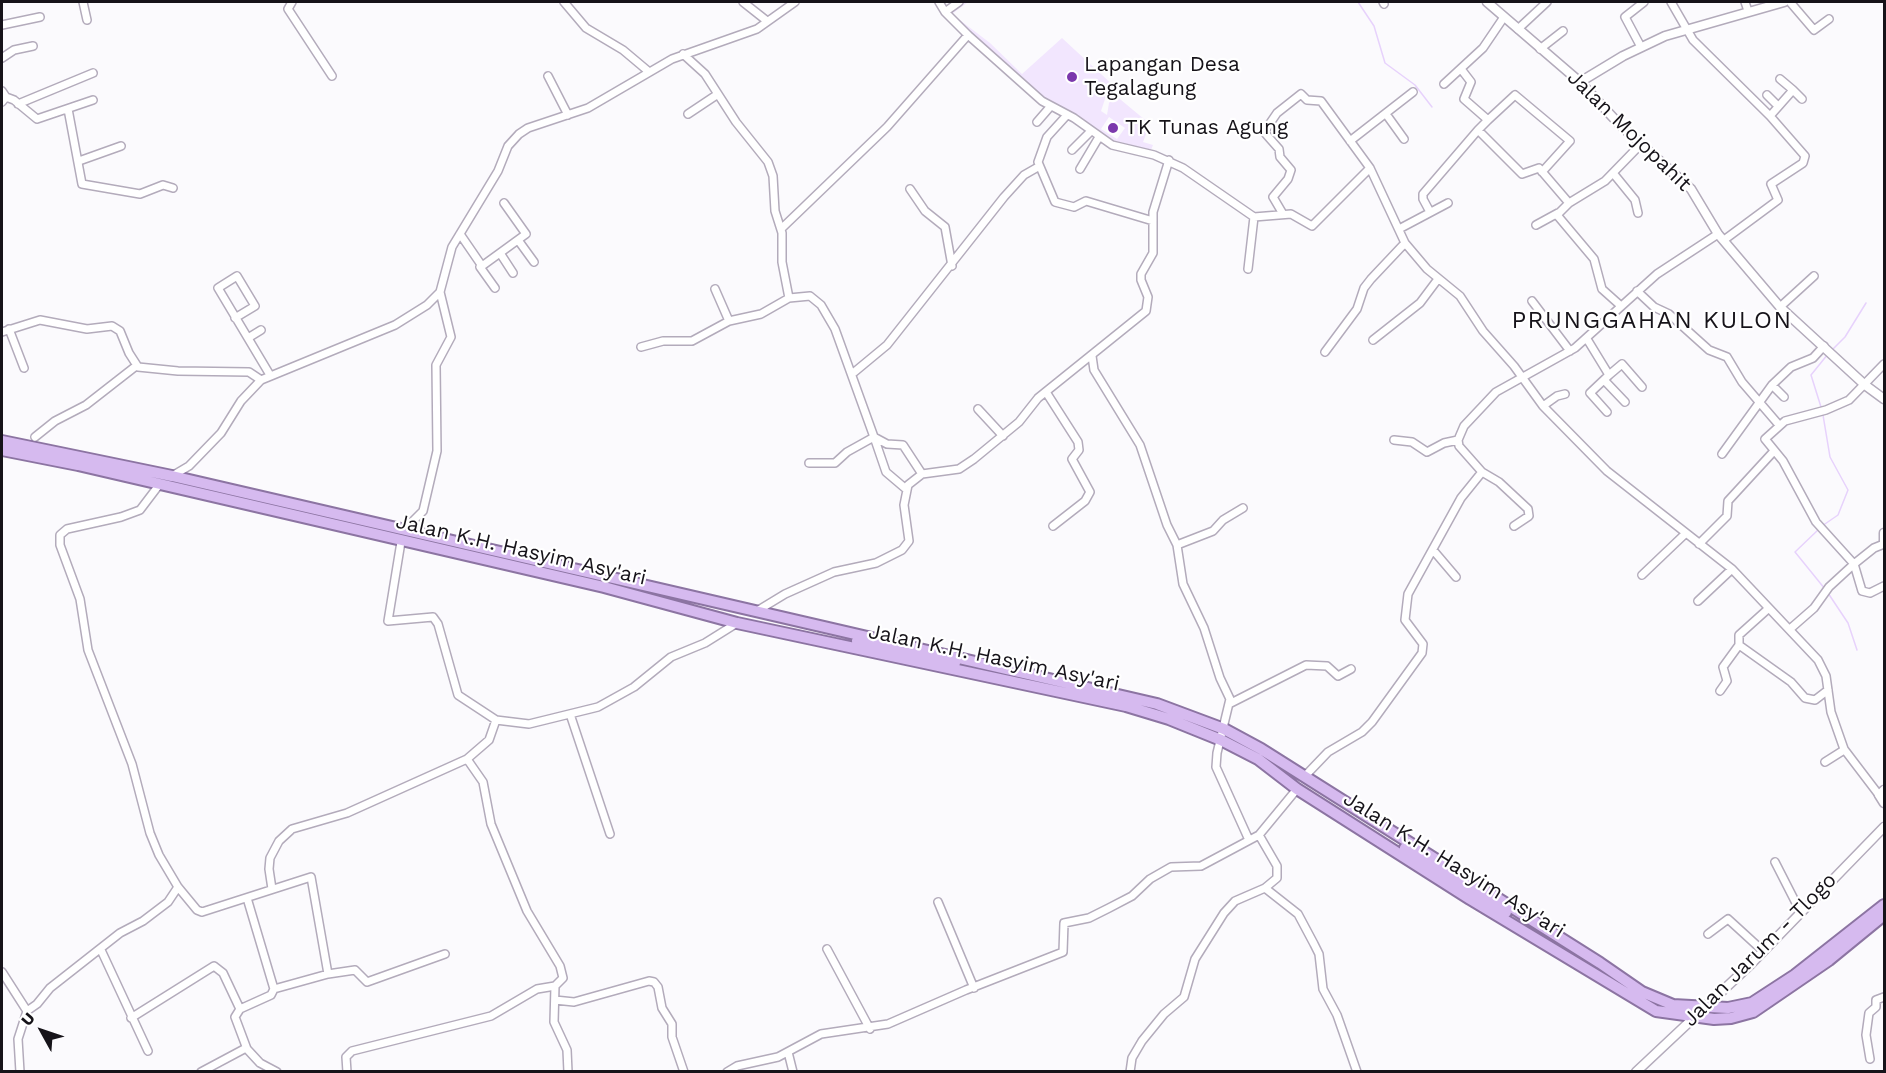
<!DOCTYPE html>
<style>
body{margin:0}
#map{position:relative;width:1886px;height:1073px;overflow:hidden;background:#fbfafd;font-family:"Work Sans",sans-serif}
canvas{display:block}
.frame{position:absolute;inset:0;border:3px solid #161319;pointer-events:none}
.north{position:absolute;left:12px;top:1001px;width:60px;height:60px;-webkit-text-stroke:4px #fff;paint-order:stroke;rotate:310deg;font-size:16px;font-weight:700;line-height:24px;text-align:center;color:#161319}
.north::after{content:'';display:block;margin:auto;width:21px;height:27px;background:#161319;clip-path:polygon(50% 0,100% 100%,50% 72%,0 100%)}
</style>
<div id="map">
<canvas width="1886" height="1073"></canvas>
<div class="frame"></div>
<div class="north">U</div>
</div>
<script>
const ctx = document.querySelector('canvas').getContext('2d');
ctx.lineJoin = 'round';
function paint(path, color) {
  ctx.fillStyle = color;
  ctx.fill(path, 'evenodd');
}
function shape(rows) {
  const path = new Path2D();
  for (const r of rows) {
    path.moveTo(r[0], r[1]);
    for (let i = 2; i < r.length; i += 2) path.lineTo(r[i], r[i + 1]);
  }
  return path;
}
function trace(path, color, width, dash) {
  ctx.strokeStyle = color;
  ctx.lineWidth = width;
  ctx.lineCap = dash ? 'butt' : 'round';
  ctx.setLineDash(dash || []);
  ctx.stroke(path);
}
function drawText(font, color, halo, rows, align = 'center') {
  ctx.font = font + ' "Work Sans",sans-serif';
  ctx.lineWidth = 4.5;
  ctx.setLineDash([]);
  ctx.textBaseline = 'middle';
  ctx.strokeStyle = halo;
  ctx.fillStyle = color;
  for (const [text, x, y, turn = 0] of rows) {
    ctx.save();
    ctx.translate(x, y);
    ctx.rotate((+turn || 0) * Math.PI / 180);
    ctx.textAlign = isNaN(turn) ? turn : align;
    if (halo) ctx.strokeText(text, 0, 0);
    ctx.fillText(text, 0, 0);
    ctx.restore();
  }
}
const green = shape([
 [964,2,968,2,952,14,990,43,1022,74,1062,38,1115,87,1105,99,1101,111,1107,115,1109,103,1115,95,1150,124,1143,142,1153,145,1151,150,1111,140,1047,101,948,13],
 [1109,117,1125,128,1117,139,1101,129]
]);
const stream = shape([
 [1358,2,1374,26,1385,63,1415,85,1432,107],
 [1831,351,1845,337,1866,303],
 [1821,407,1811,375,1828,354],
 [1822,526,1838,515,1848,490,1830,457,1823,415],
 [1819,529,1795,552,1825,589],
 [1828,593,1848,623,1857,650]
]);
const minor = shape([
 [83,2,87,20],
 [292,2,288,9,332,76],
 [564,2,586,28,623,50,648,71],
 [743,2,767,21],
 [939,2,945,12,968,35,1042,101,1074,118,1112,145,1154,155,1183,168,1254,217,1291,214,1312,226,1370,168],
 [1383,2,1384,4],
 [1671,2,1693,40,1770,116,1805,156,1803,163,1771,184,1778,200,1724,240],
 [1745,2,1748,11],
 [1790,2,1814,30,1829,19],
 [945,12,959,2],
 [2,25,40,17],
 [1518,29,1547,2],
 [1641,47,1625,17,1644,2],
 [1540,49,1563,31],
 [2,58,14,50,33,46],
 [1461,69,1471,82,1464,99,1488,120,1515,95,1570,141,1542,172],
 [548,76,568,115],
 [1780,79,1793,90],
 [1444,84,1483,48,1504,17],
 [2,91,6,97,2,102],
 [1767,95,1778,106],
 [6,97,14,100,37,119,93,100],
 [18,104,93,73],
 [68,109,82,184,140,194,163,185,173,188],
 [688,114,718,94],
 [1386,114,1404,139],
 [1067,115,1047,137,1038,162,1055,202,1074,207,1086,201,1153,221],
 [1770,116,1793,90,1802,99],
 [1488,120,1478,130,1522,174,1539,168,1569,203,1557,215,1594,259,1602,289,1621,306],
 [1037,122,1050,107],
 [1350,141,1413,92],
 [1072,150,1091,131],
 [79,161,121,146],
 [1080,169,1099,137],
 [1613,173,1635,200,1638,213],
 [910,189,925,211,945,227,952,266],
 [1569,203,1605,181,1641,144],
 [1430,212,1423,199,1423,194,1478,130],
 [1283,214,1273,197,1288,179,1291,170,1280,157,1279,149,1264,132,1277,113,1301,94,1307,100,1321,101,1370,168,1405,243,1427,269,1460,296,1483,331,1514,366,1543,406,1607,471,1732,569,1818,660,1826,676,1831,712,1844,749,1879,795],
 [1536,225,1558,213],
 [781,229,887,127,968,35],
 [1399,229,1448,203],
 [460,234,482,266,526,234,504,203],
 [518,240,534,262],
 [500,253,513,273],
 [482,266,480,267,495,288],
 [1248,269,1254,217],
 [715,289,729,321],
 [1637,291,1654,307,1669,314,1709,350,1727,357,1742,382,1779,425],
 [789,298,810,296,821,305,835,329,874,437,847,452,835,463,809,463],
 [1532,301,1570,351],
 [1780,307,1814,276],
 [235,318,255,306,237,276,218,288,270,375],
 [9,329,24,368],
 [2,332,40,320,87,329,112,326,120,331,129,353,138,367,178,371,249,372,261,380],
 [248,338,261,330],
 [1587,339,1609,375,1590,393,1607,412],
 [1373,340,1420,303,1438,279],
 [641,347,663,341,692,341,729,321,761,314,789,298,782,262,782,233,775,211,773,176,768,162,736,122,705,74,683,54],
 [1325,352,1357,309,1364,288,1371,279,1405,243],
 [1092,356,1094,370,1140,445,1167,525,1177,545,1183,584,1204,628,1220,678,1230,699,1217,753,1216,767,1249,840],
 [1884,364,1849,400,1826,410,1785,421,1765,439,1783,461,1816,522,1854,564,1862,591,1870,593,1884,586],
 [852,374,887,345,1004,197,1024,175,1038,167],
 [1609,375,1622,364,1642,387],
 [1604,380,1625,402],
 [1772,385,1784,397],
 [1046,392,1078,442,1079,450,1072,459,1090,492,1085,501,1053,526],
 [1543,406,1557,396,1565,394],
 [978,409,1003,436],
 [35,437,55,421,86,405,136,366],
 [874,437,887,444,903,445,922,474],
 [874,437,886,472,906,489],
 [1394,440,1412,442,1427,452,1444,443,1458,440],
 [1722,454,1772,385,1791,367,1813,358,1824,346],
 [1482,472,1499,482,1528,509,1529,516,1514,526],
 [172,476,189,466,221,433,241,401,261,380,395,325,427,305,440,292,452,247,498,171,508,146,519,134,528,128,588,108,672,59,757,29,795,2],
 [159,485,140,510,121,517,67,529,60,535,60,545,80,599,88,650,132,764,150,833,159,855,178,887,197,910,202,912,311,877,328,974,274,989],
 [405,529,423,511,437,451,436,365,451,337,440,292],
 [401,542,388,621,433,617,438,624,458,695,496,720,529,724,598,707,634,687,671,657,705,643,737,623],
 [1699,544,1727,516,1728,501,1774,451],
 [1177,545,1213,531,1223,520,1243,508],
 [1433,550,1456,577],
 [1642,575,1685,534],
 [1698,601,1732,569],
 [757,611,785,594,834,572,876,563,902,550,909,541,904,505,908,485,922,474,959,469,974,459,1019,422,1038,398,1146,311,1148,297,1141,280,1141,274,1153,253,1153,212,1169,160],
 [1790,629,1814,608,1829,587,1854,564,1874,548,1884,544],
 [1739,645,1791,682,1805,698,1815,700,1828,690],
 [1720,691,1727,681,1723,667,1739,645,1739,635,1769,608],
 [1231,703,1306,665,1327,666,1338,676,1351,669],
 [570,714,610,834],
 [1825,762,1844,750],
 [1305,776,1328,752,1362,732,1372,722,1422,653,1423,644,1405,620,1408,594,1461,498,1482,472,1459,446,1458,440,1464,426,1496,392,1575,348,1657,274,1718,234],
 [1775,862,1800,911],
 [1265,888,1298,914,1314,944,1319,954,1323,989,1337,1015,1357,1072],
 [272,889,269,869,270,858,279,841,292,829,347,813,467,759],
 [247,898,274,989,271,995,240,1009,235,1017,247,1049,260,1063,277,1072],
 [938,902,974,988],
 [1708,934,1728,919,1763,951],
 [827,949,870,1029],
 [101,950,148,1051],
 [2,972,27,1011],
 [328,974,355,970,367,982,445,954],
 [555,986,554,1022,567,1050,568,1072],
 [555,1000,574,1002,649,981,654,982,658,987,662,1008,672,1024,672,1037,684,1072],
 [131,1018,214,966,223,973,240,1009],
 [788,1052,793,1072],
 [1870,1059,1866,1035,1869,1013,1876,1007,1876,1000,1884,997],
 [20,1072,18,1039,27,1011,37,1004,50,988,120,933,143,921,168,902,178,887],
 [201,1072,246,1048],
 [347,1072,346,1057,352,1051,491,1016,537,989,555,986,563,978,560,966,527,911,491,824,483,782,467,759,489,740,496,720],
 [727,1072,737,1066,778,1057,821,1034,888,1024,966,990,1063,952,1064,923,1089,918,1109,908,1132,896,1150,879,1171,867,1201,866,1259,835,1297,789],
 [1130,1072,1132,1058,1142,1041,1164,1014,1184,997,1195,959,1224,913,1235,901,1265,888,1277,878,1277,866,1259,835]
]);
const tertiary = shape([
 [1487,2,1580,82,1620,125,1691,189,1718,234,1780,307,1865,385,1884,399],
 [1580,82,1623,56,1665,36,1784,2],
 [1884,533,1884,544],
 [1884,790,1879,795,1884,803],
 [1636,1072,1751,964,1884,827]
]);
const trunk = shape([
 [2,441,172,476,1157,704,1224,729,1261,749,1600,963,1642,992,1673,1005,1728,1008,1752,1003,1795,975,1884,905],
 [2,450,78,465,604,587,737,623,1126,706,1169,719,1221,740,1258,759,1297,789,1470,899,1656,1011,1714,1019,1731,1018,1753,1012,1829,960,1884,915],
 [857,641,895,650,897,653,893,655],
 [910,646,903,647,903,651,955,663],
 [1405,848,1449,877,1447,880,1439,879],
 [1456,881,1506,912]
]);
const markers = [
 [1072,77,6,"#7b38ac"],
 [1113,128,6,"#7b38ac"]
];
const poiNames = [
 ["Lapangan Desa",1084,65],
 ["Tegalagung",1084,89],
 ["TK Tunas Agung",1125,128]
];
const streetNames = [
 ["Jalan Mojopahit",1629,131,44],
 ["Jalan K.H. Hasyim Asy'ari",521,550,13],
 ["Jalan K.H. Hasyim Asy'ari",994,658,12],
 ["Jalan K.H. Hasyim Asy'ari",1454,865,32],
 ["Jalan Jarum - Tlogo",1760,950,-45]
];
const quarterNames = [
 ["PRUNGGAHAN KULON",1652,321]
];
paint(green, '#f2e6fe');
trace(stream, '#e7d2fc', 1.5);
trace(minor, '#b3abbb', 10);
trace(tertiary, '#b3abbb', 11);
trace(trunk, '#8c74a2', 14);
trace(minor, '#fff', 7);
trace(tertiary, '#fff', 8);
trace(trunk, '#d6baef', 10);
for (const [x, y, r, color] of markers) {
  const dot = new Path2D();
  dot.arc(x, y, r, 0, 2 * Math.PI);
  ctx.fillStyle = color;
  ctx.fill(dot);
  trace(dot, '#fff', 2);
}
drawText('21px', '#161319', '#fff', poiNames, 'left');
drawText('21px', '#161319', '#fff', streetNames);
ctx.letterSpacing = '1.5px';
drawText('24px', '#161319', '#fff', quarterNames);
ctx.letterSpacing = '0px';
</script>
